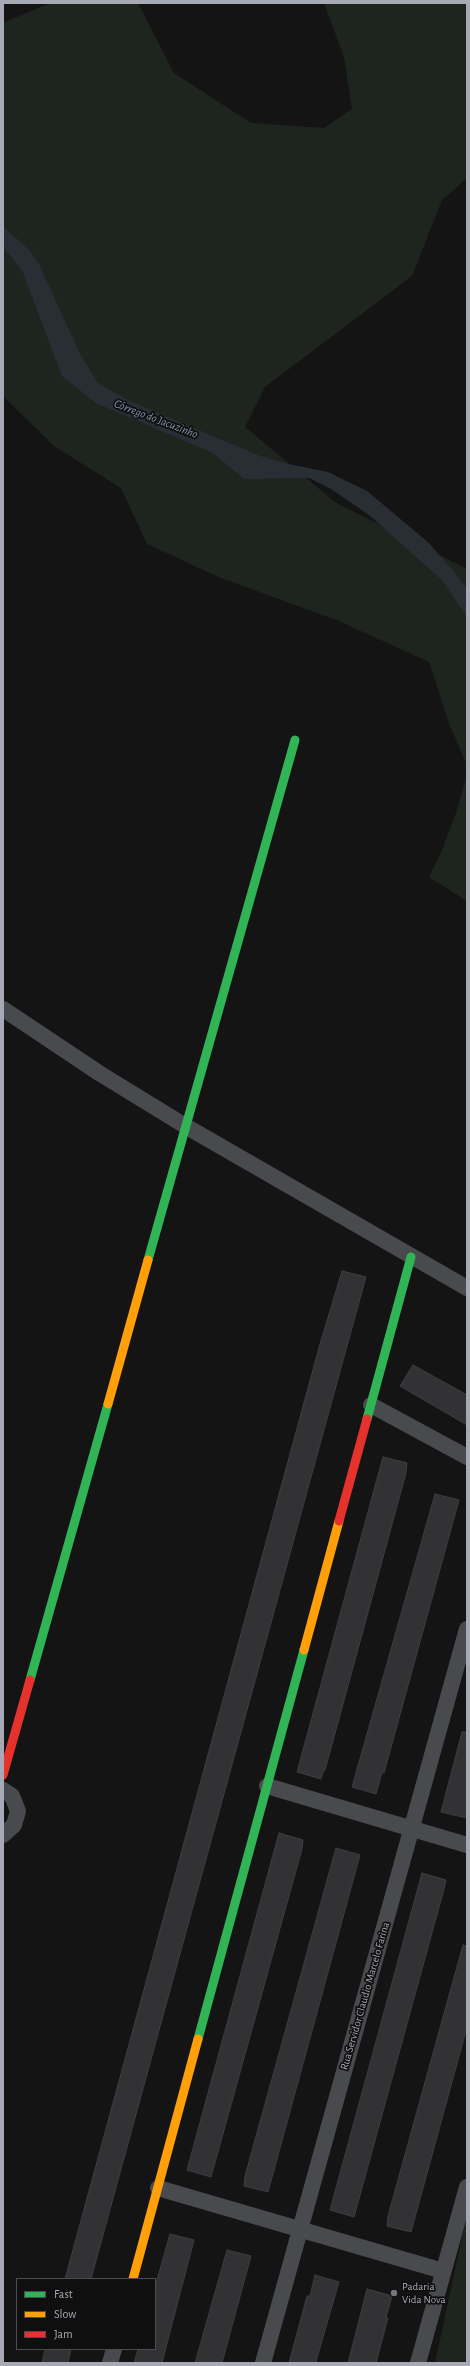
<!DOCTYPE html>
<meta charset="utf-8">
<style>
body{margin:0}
#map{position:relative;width:470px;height:2366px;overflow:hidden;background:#141415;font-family:"Alegreya Sans",sans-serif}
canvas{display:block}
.frame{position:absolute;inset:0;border:4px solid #a7aab4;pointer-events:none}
.legend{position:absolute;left:16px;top:2278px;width:140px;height:72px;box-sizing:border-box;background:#0f0f10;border:1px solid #4c4d52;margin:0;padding:5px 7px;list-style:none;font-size:12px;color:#a7aab4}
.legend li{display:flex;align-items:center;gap:8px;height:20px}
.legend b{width:20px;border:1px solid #4c4d52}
</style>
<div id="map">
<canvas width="470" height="2366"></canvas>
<div class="frame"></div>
<ul class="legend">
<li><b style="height:5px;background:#30b455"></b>Fast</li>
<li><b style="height:5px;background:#ff9f0a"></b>Slow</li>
<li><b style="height:5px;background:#e5322d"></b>Jam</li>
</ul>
</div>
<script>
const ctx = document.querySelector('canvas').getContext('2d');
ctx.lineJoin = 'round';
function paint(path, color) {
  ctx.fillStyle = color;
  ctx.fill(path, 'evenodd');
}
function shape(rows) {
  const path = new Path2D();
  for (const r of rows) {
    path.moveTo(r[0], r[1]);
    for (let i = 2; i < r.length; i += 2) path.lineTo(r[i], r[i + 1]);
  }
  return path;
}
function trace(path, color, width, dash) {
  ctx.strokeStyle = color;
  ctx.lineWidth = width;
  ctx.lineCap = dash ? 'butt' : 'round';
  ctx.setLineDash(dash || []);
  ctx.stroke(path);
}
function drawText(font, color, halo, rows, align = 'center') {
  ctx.font = font + ' "Alegreya Sans",sans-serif';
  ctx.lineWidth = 3.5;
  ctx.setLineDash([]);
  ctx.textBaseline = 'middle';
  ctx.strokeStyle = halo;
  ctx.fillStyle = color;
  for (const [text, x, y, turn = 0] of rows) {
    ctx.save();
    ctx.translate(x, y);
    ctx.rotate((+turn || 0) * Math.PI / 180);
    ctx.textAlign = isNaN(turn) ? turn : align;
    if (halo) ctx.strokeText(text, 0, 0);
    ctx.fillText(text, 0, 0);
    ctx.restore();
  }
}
const green = shape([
 [50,3,138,3,174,73,251,123,324,128,352,109,344,57,324,3,467,3,467,178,442,200,412,276,265,387,245,427,335,502,467,569,467,765,450,726,429,662,339,621,221,578,147,544,121,488,54,446,3,396,3,23],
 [467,775,467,901,429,877,440,855,455,816],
 [467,2214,467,2363,435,2363]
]);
const water = shape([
 [3,226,30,251,38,262,79,352,97,382,125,399,260,456,284,463,328,472,367,491,429,543,454,572,467,588,467,617,442,580,369,515,331,489,309,478,244,479,213,453,96,403,62,376,22,270,3,247]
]);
const building = shape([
 [342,1271,366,1277,161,2023,91,2279,65,2279,320,1344,342,1271],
 [413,1365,467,1395,467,1425,400,1386,413,1365],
 [383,1457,407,1463,406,1473,325,1770,324,1770,321,1779,297,1772,383,1457],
 [435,1494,459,1500,384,1773,382,1772,376,1794,352,1787,435,1494],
 [462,1732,467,1732,467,1818,441,1812,462,1732],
 [279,1833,303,1840,302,1849,211,2177,187,2170,279,1833],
 [336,1848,360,1855,268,2192,244,2186,245,2176,336,1848],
 [422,1873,446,1880,444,1889,354,2217,330,2210,422,1873],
 [463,1945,467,1946,467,2027,411,2232,387,2226,388,2216,463,1945],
 [170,2234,194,2240,170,2332,162,2363,134,2363,138,2349,155,2349,155,2287,170,2234],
 [227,2250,251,2256,222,2363,195,2363,227,2250],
 [315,2275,339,2282,317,2358,316,2363,289,2363,307,2296,310,2296,315,2275],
 [367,2289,392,2296,386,2317,388,2318,376,2363,348,2363,367,2289],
 [45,2349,71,2349,68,2363,42,2363,45,2349]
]);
const street = shape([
 [3,1009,99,1073,187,1127,467,1288],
 [371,1405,467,1457],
 [267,1786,467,1845],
 [3,1790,12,1796,18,1811,14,1825,3,1835],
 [158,2188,443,2271],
 [110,2363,114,2349],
 [263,2363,467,1629],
 [418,2363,467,2187]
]);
const fast = shape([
 [148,1260,295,740],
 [367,1419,411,1257],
 [30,1680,108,1404],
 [198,2039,304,1650]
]);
const slow = shape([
 [108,1404,148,1260],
 [304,1650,339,1521],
 [133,2279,198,2039]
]);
const jam = shape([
 [339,1521,367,1419],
 [3,1775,30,1680]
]);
const markers = [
 [394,2293,4,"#74767c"]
];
const streetNames = [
 ["Rua Servidor Claudio Marcelo Farina",365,1996,-74]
];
const poiNames = [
 ["Padaria",402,2287],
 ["Vida Nova",402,2300]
];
const waterNames = [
 ["Córrego do Jacuzinho",156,419,21]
];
paint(green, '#1e251f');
paint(water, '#292e35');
paint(building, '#323234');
trace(building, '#3d3e41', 1);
trace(street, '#494a4d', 16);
trace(fast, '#30b455', 9);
trace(slow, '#ff9f0a', 9);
trace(jam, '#e5322d', 9);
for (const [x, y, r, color] of markers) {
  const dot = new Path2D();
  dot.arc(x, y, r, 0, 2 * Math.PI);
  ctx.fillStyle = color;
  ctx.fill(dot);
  trace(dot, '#0f0f10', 1.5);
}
drawText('11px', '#a7aab4', '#0f0f10', streetNames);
drawText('11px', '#a7aab4', '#0f0f10', poiNames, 'left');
drawText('italic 12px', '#8094ad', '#0f0f10', waterNames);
</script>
